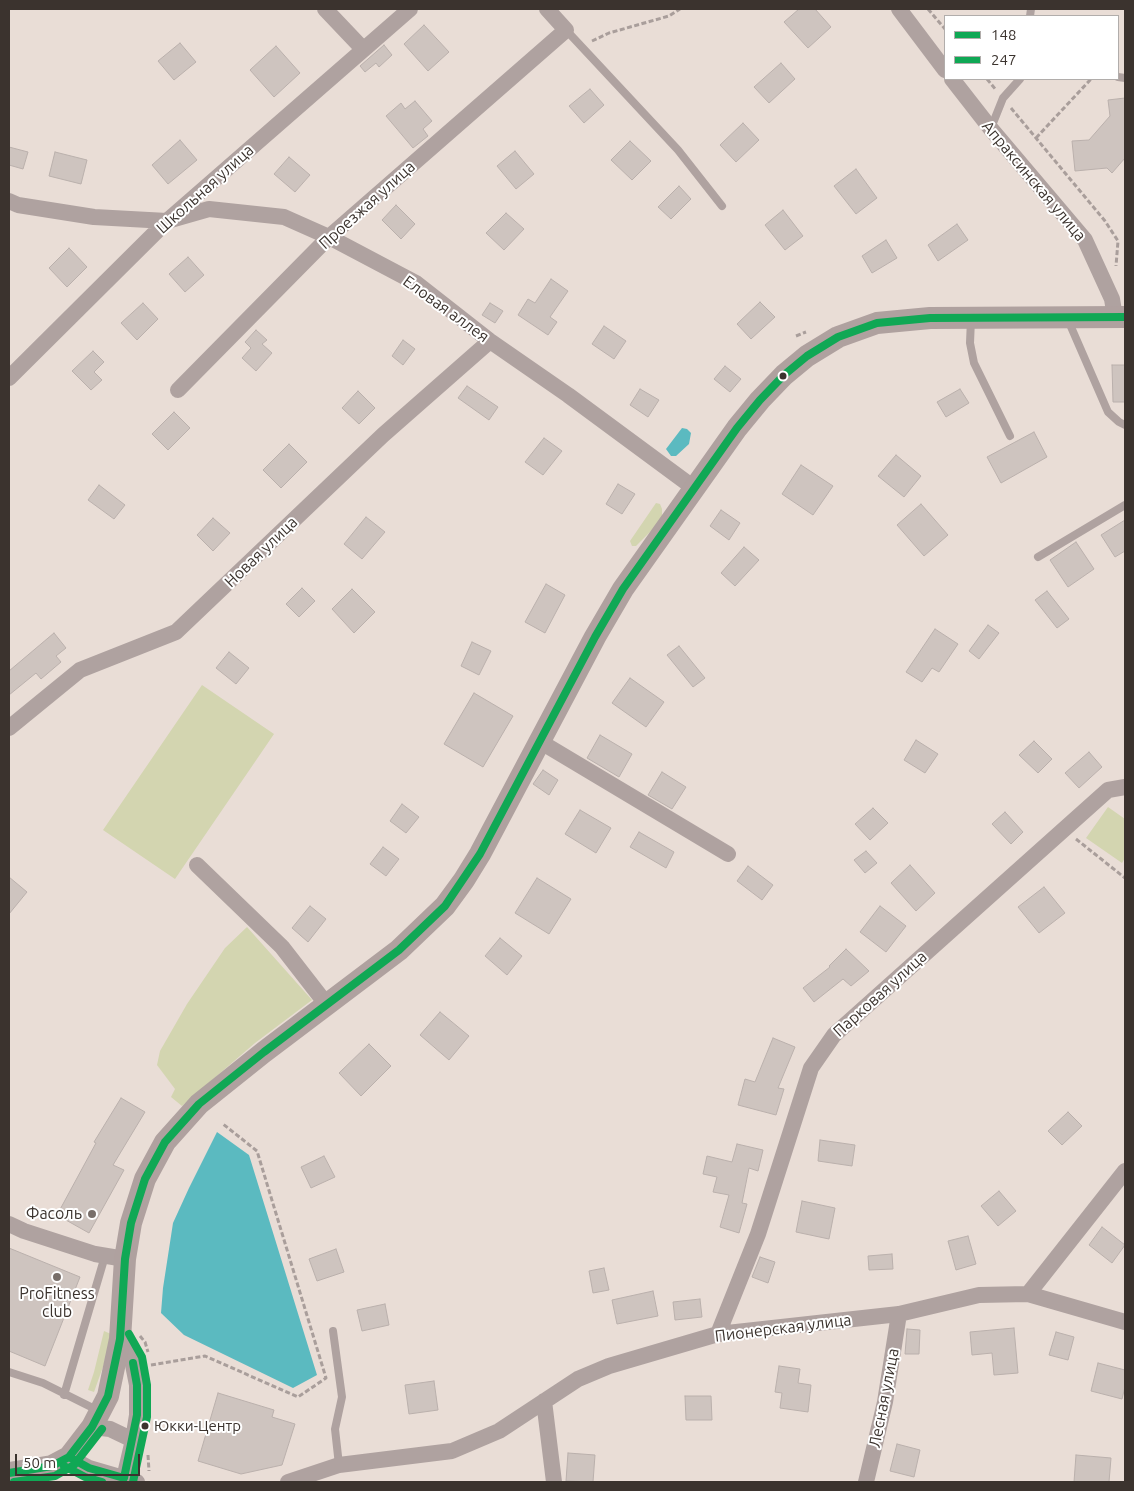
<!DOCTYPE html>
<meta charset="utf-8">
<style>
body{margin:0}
#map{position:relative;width:1134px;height:1491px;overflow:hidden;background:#e9ddd6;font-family:Ubuntu,sans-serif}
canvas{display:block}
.frame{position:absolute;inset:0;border:10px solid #3b332e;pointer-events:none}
.legend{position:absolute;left:944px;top:15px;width:175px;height:65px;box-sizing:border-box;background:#fff;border:1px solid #b1adab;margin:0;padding:6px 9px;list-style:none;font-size:15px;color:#3b332e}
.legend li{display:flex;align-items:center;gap:10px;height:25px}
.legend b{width:25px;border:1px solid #b1adab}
.scale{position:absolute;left:15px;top:1454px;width:125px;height:22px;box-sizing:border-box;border:2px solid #3b332e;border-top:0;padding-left:6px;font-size:15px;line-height:18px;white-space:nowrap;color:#3b332e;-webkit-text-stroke:4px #fff;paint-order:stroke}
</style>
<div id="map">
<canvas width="1134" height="1491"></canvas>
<div class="frame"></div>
<ul class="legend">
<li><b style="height:6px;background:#10a855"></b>148</li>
<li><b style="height:6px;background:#10a855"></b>247</li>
</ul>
<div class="scale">50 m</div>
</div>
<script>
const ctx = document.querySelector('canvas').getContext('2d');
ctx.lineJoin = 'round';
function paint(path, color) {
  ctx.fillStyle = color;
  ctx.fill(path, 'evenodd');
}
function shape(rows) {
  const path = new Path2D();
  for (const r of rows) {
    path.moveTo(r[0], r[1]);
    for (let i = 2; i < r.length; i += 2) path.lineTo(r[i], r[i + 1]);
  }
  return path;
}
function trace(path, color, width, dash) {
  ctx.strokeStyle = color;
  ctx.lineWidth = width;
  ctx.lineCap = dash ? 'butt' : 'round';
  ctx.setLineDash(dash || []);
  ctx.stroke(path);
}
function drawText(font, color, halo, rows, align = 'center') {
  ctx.font = font + ' Ubuntu,sans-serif';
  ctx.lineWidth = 4;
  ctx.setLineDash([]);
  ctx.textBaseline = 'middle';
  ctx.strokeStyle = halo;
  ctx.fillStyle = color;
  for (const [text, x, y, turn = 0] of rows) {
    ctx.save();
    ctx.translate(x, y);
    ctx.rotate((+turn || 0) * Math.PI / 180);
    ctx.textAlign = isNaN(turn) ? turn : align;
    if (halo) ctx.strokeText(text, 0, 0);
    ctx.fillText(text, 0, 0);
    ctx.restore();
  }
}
const green = shape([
 [656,503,660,504,662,509,662,518,658,524,636,546,632,546,630,541],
 [202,685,274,734,175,879,103,830],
 [1108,807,1125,819,1125,858,1122,863,1086,838],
 [247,927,312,1000,255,1043,182,1106,171,1097,175,1089,157,1065,160,1051,187,1004,225,948],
 [104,1331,111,1334,104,1364,94,1392,88,1390,94,1372]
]);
const water = shape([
 [682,428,687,429,691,433,689,444,676,456,671,456,666,449],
 [217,1132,249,1155,317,1375,293,1388,184,1335,161,1313,163,1288,173,1223,189,1188]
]);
const building = shape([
 [799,9,815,9,831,27,808,48,784,22,799,9],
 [424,25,449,52,428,71,404,44,424,25],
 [180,43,196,62,174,80,158,61,180,43],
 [384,45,392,55,379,67,376,63,365,72,360,66,384,45],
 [276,46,300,73,274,97,250,70,276,46],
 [781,63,795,79,769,103,754,87,781,63],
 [590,89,604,105,584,123,569,106,590,89],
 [1125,98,1125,158,1112,173,1107,168,1075,171,1072,141,1089,140,1110,116,1108,100,1125,98],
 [415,101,432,121,423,129,428,136,413,148,386,116,401,103,405,109,415,101],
 [743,123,759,140,736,162,720,145,743,123],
 [180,140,197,160,168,184,152,165,180,140],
 [630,141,651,161,632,180,611,160,630,141],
 [9,147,28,152,23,169,9,165,9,147],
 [515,151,534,174,516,189,497,166,515,151],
 [55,152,87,160,81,184,49,176,55,152],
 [289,157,310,175,295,192,274,174,289,157],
 [856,169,877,198,856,214,834,186,856,169],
 [679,186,691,199,671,219,658,207,679,186],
 [396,205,415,224,401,239,382,220,396,205],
 [783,210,803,236,785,250,765,225,783,210],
 [506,213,524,229,504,250,486,233,506,213],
 [957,224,968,240,938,261,928,245,957,224],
 [886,240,897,258,872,273,862,256,886,240],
 [69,248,87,267,67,287,49,268,69,248],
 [188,257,204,275,185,292,169,274,188,257],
 [551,279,568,291,550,317,557,322,548,335,518,315,528,299,535,303,551,279],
 [760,302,775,317,751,339,737,324,760,302],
 [143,303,158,319,137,340,121,323,143,303],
 [490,303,503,311,495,323,482,315,490,303],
 [604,326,626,341,614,359,592,344,604,326],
 [256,330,267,340,262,344,272,353,256,371,242,358,251,348,245,342,256,330],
 [403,340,415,349,403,365,392,356,403,340],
 [93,351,104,362,94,372,102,380,91,390,72,371,93,351],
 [1112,365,1125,365,1125,402,1113,402,1112,365],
 [725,366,741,379,730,392,714,379,725,366],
 [467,386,498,407,489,420,458,398,467,386],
 [640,389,659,400,648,417,630,405,640,389],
 [960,389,969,403,946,417,937,402,960,389],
 [358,391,375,408,359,424,342,408,358,391],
 [174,412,190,428,168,450,152,434,174,412],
 [1034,432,1047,457,1001,483,987,457,1034,432],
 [544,438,562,451,543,475,525,462,544,438],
 [289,444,307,462,281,488,263,470,289,444],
 [896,455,921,476,904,497,878,476,896,455],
 [801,465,833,486,813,515,782,494,801,465],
 [618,484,635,494,622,514,606,504,618,484],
 [99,485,125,505,114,519,88,500,99,485],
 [921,504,948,535,924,556,897,525,921,504],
 [721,510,740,523,729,540,710,526,721,510],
 [366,517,385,532,362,559,344,544,366,517],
 [213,518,230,533,213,551,197,535,213,518],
 [1125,520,1125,551,1115,557,1101,535,1125,520],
 [1076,542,1094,569,1068,587,1050,560,1076,542],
 [744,547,759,560,735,586,721,573,744,547],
 [546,584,565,595,545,633,525,622,546,584],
 [302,588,315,601,299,617,286,604,302,588],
 [352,589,375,612,354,633,332,609,352,589],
 [1047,591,1069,619,1057,628,1035,600,1047,591],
 [988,625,999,633,979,659,969,651,988,625],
 [935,629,958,644,939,672,932,668,922,682,906,672,935,629],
 [54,633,66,648,56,656,61,662,41,679,36,673,9,695,9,671,54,633],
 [472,642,491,651,479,675,461,666,472,642],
 [679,646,705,678,693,687,667,655,679,646],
 [229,652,249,668,236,684,216,668,229,652],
 [630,678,664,702,646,727,612,703,630,678],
 [474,693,513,716,483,767,444,744,474,693],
 [600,735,632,754,619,777,587,758,600,735],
 [916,740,938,754,925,773,904,760,916,740],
 [1034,741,1052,759,1038,773,1019,755,1034,741],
 [1089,752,1102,767,1079,788,1065,773,1089,752],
 [543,770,558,780,549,795,533,784,543,770],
 [662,772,686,787,672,809,648,795,662,772],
 [402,804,419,817,406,833,390,821,402,804],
 [873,808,888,823,870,840,855,824,873,808],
 [580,810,611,828,596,853,565,834,580,810],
 [1005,812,1023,832,1011,844,992,824,1005,812],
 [639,832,674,852,666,868,630,847,639,832],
 [383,847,399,859,386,876,370,864,383,847],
 [866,851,877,863,865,873,854,860,866,851],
 [910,865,935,893,916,911,891,883,910,865],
 [748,866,773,885,762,900,737,881,748,866],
 [9,877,27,892,9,914,9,877],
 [537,878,571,899,549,934,515,913,537,878],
 [1044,887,1065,913,1039,933,1018,907,1044,887],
 [310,906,326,919,308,942,292,928,310,906],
 [880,906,906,926,886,952,860,932,880,906],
 [500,938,522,956,507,975,485,956,500,938],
 [846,949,869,971,851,986,843,979,814,1002,803,988,830,967,829,966,846,949],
 [440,1012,469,1036,449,1060,420,1035,440,1012],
 [773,1038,795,1047,778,1088,784,1089,776,1115,738,1105,745,1079,755,1082,773,1038],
 [369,1044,391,1066,361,1096,339,1073,369,1044],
 [121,1098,145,1112,113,1165,124,1170,89,1233,57,1215,96,1143,94,1142,121,1098],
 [1068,1112,1082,1126,1062,1145,1048,1131,1068,1112],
 [820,1140,855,1145,852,1166,818,1161,820,1140],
 [737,1144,763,1150,758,1171,749,1168,742,1203,747,1204,739,1233,720,1227,729,1195,713,1192,717,1177,703,1174,707,1156,732,1162,737,1144],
 [324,1156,335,1177,311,1188,301,1167,324,1156],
 [999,1191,1016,1211,998,1226,981,1206,999,1191],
 [802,1201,835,1208,829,1239,796,1232,802,1201],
 [1102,1227,1125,1245,1112,1263,1089,1245,1102,1227],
 [968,1236,976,1264,956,1270,948,1241,968,1236],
 [9,1248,80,1277,45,1366,9,1351,9,1248],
 [336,1249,344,1272,317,1281,309,1259,336,1249],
 [892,1254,893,1269,869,1270,868,1256,892,1254],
 [760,1257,775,1262,768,1283,752,1277,760,1257],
 [604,1268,609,1290,593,1293,589,1271,604,1268],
 [653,1291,658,1316,617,1324,612,1300,653,1291],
 [700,1299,702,1317,675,1320,673,1302,700,1299],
 [385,1304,389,1325,362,1331,357,1310,385,1304],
 [1014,1328,1018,1373,994,1375,992,1353,972,1355,970,1332,1014,1328],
 [907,1329,920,1330,919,1354,905,1354,907,1329],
 [1056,1332,1074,1337,1068,1360,1049,1355,1056,1332],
 [1098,1363,1125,1370,1125,1387,1122,1399,1091,1391,1098,1363],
 [779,1366,800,1369,798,1383,811,1385,808,1412,780,1408,782,1393,775,1392,779,1366],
 [434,1381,438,1410,409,1414,405,1385,434,1381],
 [218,1393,274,1410,272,1417,295,1424,282,1465,241,1474,198,1461,218,1393],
 [685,1396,711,1396,712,1420,686,1420,685,1396],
 [897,1444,920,1450,914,1477,890,1471,897,1444],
 [568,1453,595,1455,593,1482,566,1481,568,1453],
 [1076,1455,1111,1458,1109,1482,1074,1482,1076,1455]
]);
const path = shape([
 [928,9,945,29],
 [592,41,609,33,669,16,680,9],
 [987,79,996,90],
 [1011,108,1105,221,1118,241,1116,266],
 [1036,138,1091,79],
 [796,336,806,332],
 [1076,839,1125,878],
 [140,1336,145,1342,148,1352],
 [151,1365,205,1356,298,1397,326,1378,257,1151,223,1124],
 [148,1455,149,1471]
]);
const lane = shape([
 [1030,16,1031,9],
 [566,30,678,150,722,206],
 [1118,77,1125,78],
 [991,128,1003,98,1020,79],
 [971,319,970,343,974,363,1010,436],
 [1068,320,1108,412,1119,422,1125,425],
 [1038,557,1125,505],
 [333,1331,342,1397,335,1429,339,1465],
 [9,1372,43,1383,99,1411],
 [64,1395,105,1256]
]);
const street = shape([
 [325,9,363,49],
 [899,9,945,70],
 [952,79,991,129,1085,240,1112,299,1115,317],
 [9,201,18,205,94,217,167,221,209,209,284,217,329,237,416,283,490,341,568,395,694,488],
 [9,378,167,221,410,9],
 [178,390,329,237,566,30,547,9],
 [9,728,80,670,176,632,383,435,490,341],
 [539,741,728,854],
 [197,865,282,947,327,1005],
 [9,1224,24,1231,95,1254,125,1259],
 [1028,1294,1125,1171],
 [718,1334,758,1234,811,1068,834,1035,1108,790,1125,787],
 [120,1339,132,1360,137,1385,137,1415,133,1440,124,1478],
 [544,1401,554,1482],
 [92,1427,110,1429,133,1440],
 [69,1457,89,1468,137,1482],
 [288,1482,339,1465,452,1451,499,1431,578,1379,609,1366,718,1334,899,1314,979,1295,1028,1294,1125,1322],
 [866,1482,885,1402,899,1314]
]);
const secondary = shape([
 [9,1473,52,1466,69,1457,92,1427,108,1396,120,1339,125,1259,131,1223,145,1179,165,1142,199,1104,264,1052,399,950,445,906,464,880,480,854,595,637,623,589,737,428,760,400,784,375,807,356,838,337,877,323,930,318,1125,317]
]);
const bus1 = shape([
 [69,1457,89,1468,124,1478,137,1415,137,1385,133,1363],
 [9,1473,52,1466,69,1457,92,1427,108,1396,120,1339,125,1259,131,1223,145,1179,165,1142,199,1104,264,1052,399,950,445,906,480,854,595,637,623,589,737,428,760,400,784,375,807,356,838,337,877,323,930,318,1125,317]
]);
const bus2 = shape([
 [129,1334,142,1357,147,1385,147,1417,133,1482],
 [64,1466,85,1477,102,1482],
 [14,1482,55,1476,74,1465,102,1429]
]);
const markers = [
 [783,376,4.5,"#3b332e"],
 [92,1214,5,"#786e69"],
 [57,1277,5,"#786e69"],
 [145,1426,4.5,"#3b332e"]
];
const busNames = [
 ["Юкки-Центр",154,1426]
];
const streetNames = [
 ["Апраксинская улица",1034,181,50],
 ["Школьная улица",205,189,-42],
 ["Проезжая улица",367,205,-42],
 ["Еловая аллея",446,309,36],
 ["Новая улица",261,552,-44],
 ["Парковая улица",880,994,-42],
 ["Пионерская улица",783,1328,-7],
 ["Лесная улица",884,1398,-79]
];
const poiNames = [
 ["Фасоль",82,1214],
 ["ProFitness",57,1294,"center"],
 ["club",57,1312,"center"]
];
paint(green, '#d3d5b0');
paint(water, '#5bbac0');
paint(building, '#cec4bf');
trace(building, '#bab0ac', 1);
trace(path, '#a99e9b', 3, [5, 2.5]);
trace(lane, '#afa2a0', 8);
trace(street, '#afa2a0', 16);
trace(secondary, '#afa19f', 22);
trace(bus1, '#10a855', 8);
trace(bus2, '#10a855', 8);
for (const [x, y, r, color] of markers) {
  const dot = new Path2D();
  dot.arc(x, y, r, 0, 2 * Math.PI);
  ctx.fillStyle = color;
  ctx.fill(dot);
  trace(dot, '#fff', 2);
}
drawText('15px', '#3b332e', '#fff', busNames, 'left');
drawText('16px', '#3b332e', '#fff', streetNames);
drawText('16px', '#3b332e', '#fff', poiNames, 'right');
</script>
